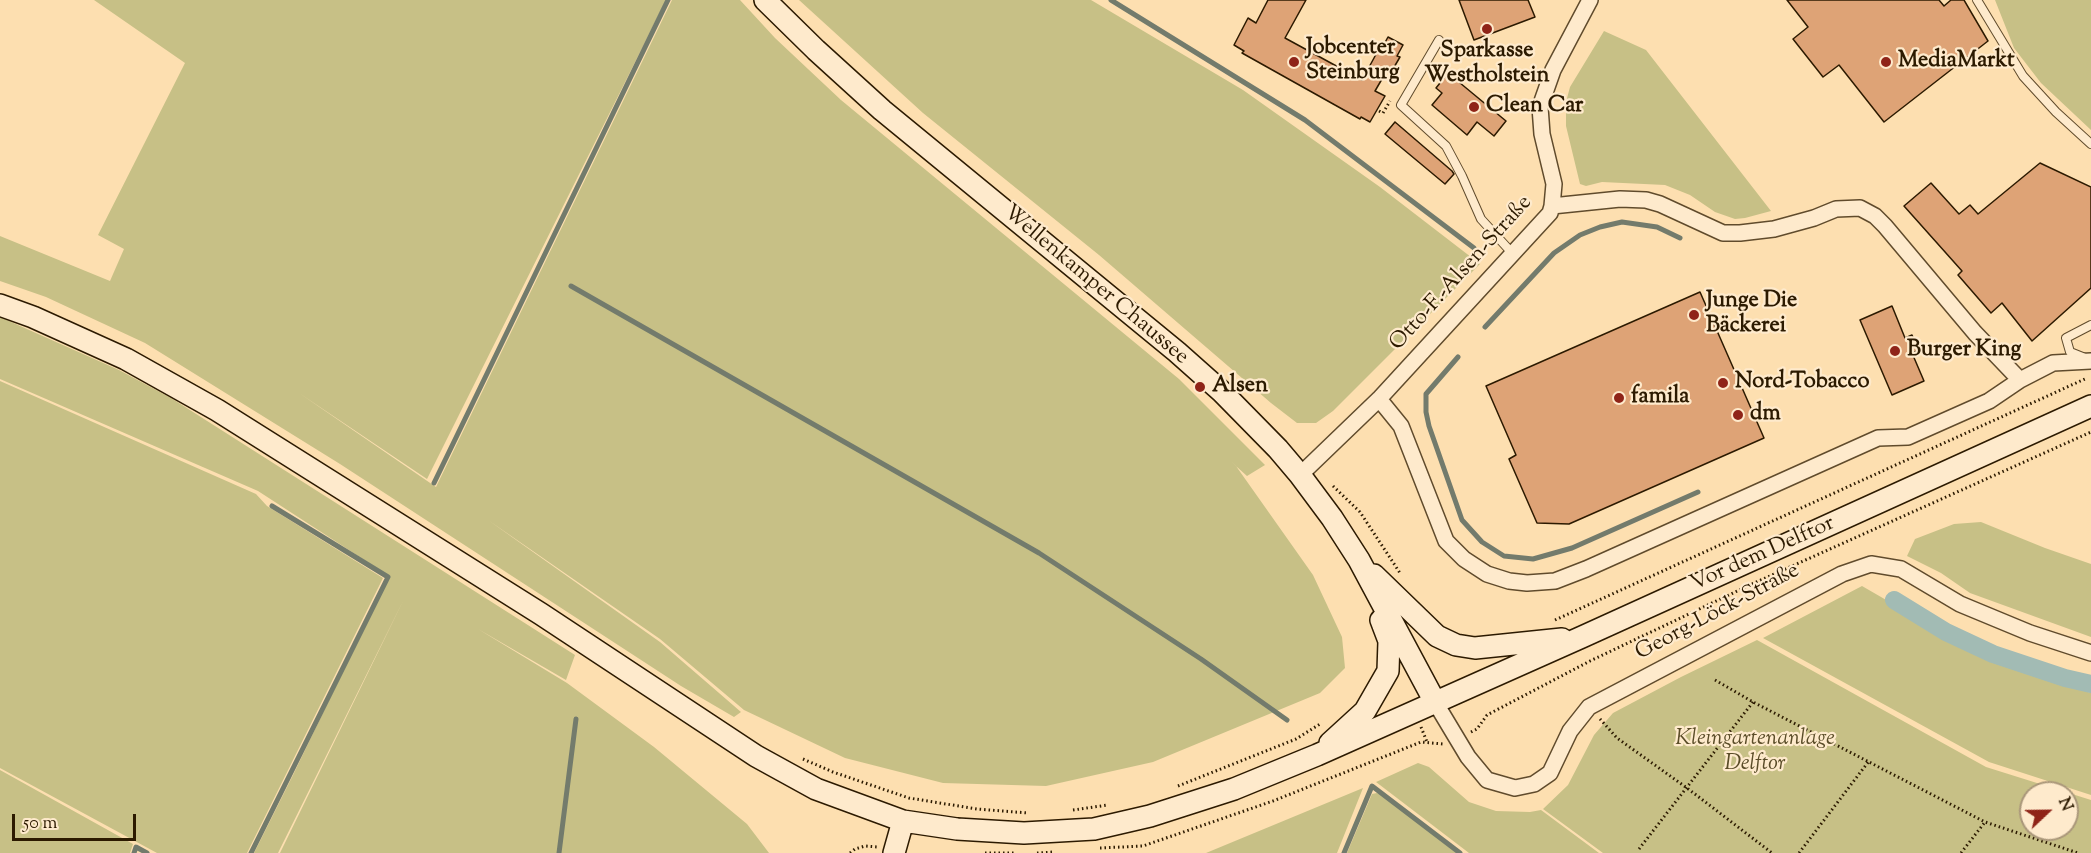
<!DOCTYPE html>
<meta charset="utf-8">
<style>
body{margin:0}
#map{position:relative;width:2091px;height:853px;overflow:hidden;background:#fddfb0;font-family:"Sorts Mill Goudy",serif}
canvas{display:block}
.north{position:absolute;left:2019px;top:781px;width:60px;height:60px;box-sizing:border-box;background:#feeacc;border:2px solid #aa977a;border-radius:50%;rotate:68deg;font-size:16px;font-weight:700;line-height:24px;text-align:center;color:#2c1a00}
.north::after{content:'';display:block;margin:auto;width:21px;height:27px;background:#8f2418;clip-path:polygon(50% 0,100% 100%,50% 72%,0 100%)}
.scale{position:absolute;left:12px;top:814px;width:124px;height:27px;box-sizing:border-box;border:3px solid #2c1a00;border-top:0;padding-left:8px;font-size:18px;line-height:21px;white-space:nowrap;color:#2c1a00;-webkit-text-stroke:4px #feeacc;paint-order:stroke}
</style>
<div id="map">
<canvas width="2091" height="853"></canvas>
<div class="north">N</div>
<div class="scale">50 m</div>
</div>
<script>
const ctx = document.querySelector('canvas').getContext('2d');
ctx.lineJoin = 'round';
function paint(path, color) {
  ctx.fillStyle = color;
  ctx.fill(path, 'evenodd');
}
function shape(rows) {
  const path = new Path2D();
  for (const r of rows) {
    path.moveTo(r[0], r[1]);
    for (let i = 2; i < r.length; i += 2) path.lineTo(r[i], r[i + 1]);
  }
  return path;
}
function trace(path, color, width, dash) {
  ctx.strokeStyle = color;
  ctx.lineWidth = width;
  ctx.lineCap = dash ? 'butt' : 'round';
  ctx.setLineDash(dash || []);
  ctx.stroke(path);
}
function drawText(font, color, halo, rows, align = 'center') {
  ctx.font = font + ' "Sorts Mill Goudy",serif';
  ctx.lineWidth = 4.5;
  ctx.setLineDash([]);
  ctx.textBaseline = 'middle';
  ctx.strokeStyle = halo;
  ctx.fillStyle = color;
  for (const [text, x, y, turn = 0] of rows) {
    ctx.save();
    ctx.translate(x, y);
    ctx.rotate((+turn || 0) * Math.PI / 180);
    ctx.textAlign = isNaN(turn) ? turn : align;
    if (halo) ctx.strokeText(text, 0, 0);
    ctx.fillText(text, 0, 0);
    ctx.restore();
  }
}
const green = shape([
 [94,0,666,0,427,479,299,393,436,487,672,0,740,0,775,38,841,100,1179,379,1265,465,1247,476,1227,458,1236,466,1313,575,1342,637,1345,668,1320,693,1153,762,1046,786,943,783,845,758,744,710,660,639,488,520,660,642,741,712,734,717,681,686,340,464,145,343,46,297,0,281,0,236,110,281,124,249,98,235,185,63],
 [799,0,1091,0,1243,90,1380,187,1480,264,1333,411,1316,423,1297,423,1271,403,1099,255,923,113],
 [1995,0,2091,0,2091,130,2041,83,2014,48],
 [1604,31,1646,50,1771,211,1745,218,1735,219,1715,212,1690,195,1665,185,1602,182,1586,186,1580,184,1566,126,1566,102,1570,87],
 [0,317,119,370,171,398,575,655,566,680,478,629,567,683,654,747,747,824,769,853,280,853,404,599,278,853,254,853,293,775,389,576,258,491,0,379],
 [0,381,256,494,267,506,383,578,247,853,157,853,0,768],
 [1981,522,2045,548,2091,564,2091,637,1970,593,1941,573,1907,556,1915,539,1954,524],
 [1862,586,1983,656,2091,693,2091,795,1989,762,1763,638],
 [1757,640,1986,767,2091,800,2091,853,1603,853,1543,809,1568,785,1594,735,1613,713,1681,677],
 [2031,793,2067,793,2067,829,2031,829],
 [1418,763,1429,767,1469,802,1496,811,1530,812,1541,810,1599,853,1469,853,1376,782],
 [0,770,133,844,130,853,0,853],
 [1363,788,1337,853,1206,853],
 [1377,793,1382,795,1458,853,1347,853,1372,794]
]);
const stream = shape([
 [1111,0,1305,120,1474,248],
 [571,286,1039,553,1201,659,1287,720],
 [1485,327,1554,253,1580,235,1600,227,1622,222,1657,227,1680,238],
 [1458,357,1426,394,1426,412,1429,426,1462,520,1482,542,1504,556,1533,559,1572,548,1698,492],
 [434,483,668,0],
 [134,853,136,847,147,853],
 [251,853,388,577,272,506],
 [559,853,576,719],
 [1344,853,1372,786,1460,853]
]);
const canal = shape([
 [1894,600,1946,632,1993,654,2065,678,2091,684]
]);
const building = shape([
 [1268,0,1306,0,1285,38,1362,80,1380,47,1382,48,1388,37,1403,45,1397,56,1400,57,1393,69,1389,67,1375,91,1385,96,1370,122,1361,117,1360,119,1242,53,1244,51,1234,45,1248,18,1256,23,1268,0],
 [1459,0,1528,0,1535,17,1474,40,1459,0],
 [1787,0,1939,0,1944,6,1951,0,1964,0,1988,41,1884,122,1839,65,1823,77,1793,39,1808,27,1787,0],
 [1448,73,1506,121,1494,136,1477,122,1467,135,1432,105,1442,93,1436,88,1448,73],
 [1395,122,1452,171,1454,174,1445,184,1385,134,1395,122],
 [2040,163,2091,187,2091,288,2032,341,2002,303,1991,313,1958,275,1962,271,1904,206,1931,183,1959,214,1970,205,1978,214,2040,163],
 [1700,292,1764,438,1569,524,1537,523,1509,459,1516,455,1486,386,1700,292],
 [1892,306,1905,338,1912,335,1919,350,1912,353,1924,381,1892,395,1860,320,1892,306]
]);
const path = shape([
 [1379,111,1383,113,1390,101],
 [1333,486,1360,512,1400,573],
 [1555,620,2087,378],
 [1715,680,1753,702,1985,822,2078,853],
 [1600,719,1617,738,1687,788,1772,853],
 [1421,727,1427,742],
 [1471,732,1477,729,1487,715,1590,661,1752,584,2091,432],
 [803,759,833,772,909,798,977,809,1028,813],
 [1178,786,1296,739,1320,724],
 [1073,810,1108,805],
 [1100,848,1143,846,1273,801,1421,742,1443,744],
 [1639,849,1753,702],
 [850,853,855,849,865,846,878,847],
 [985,853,1015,853],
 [1037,853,1054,852],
 [1799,853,1869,761],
 [1961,853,1985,822]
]);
const lane = shape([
 [1977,0,2023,76,2056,112,2091,144],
 [1439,40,1401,105,1446,146,1462,176,1481,219,1513,254],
 [2085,358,2070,352,2066,338,2091,325]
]);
const street = shape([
 [1552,206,1620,199,1646,200,1660,204,1723,233,1740,233,1774,229,1814,218,1836,209,1860,208,1875,216,1885,226,1975,333,2020,380],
 [1379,399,1401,426,1446,541,1464,559,1487,574,1509,581,1527,583,1555,581,1586,569,1878,438,1908,437,1989,401,2020,380,2053,363,2091,361],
 [1300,475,1379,399,1550,213,1552,206,1554,184,1542,134,1540,107,1553,70,1590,0],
 [1435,702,1468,757,1487,780,1515,788,1534,784,1550,773,1570,731,1589,707,1842,574,1871,564,1901,569,1960,604,2030,633,2091,653]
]);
const secondary = shape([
 [765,0,816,50,882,110,1177,352,1222,392,1278,449,1300,475,1332,518,1359,560,1435,702],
 [0,305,33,317,126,359,217,410,541,614,756,756,816,789,903,821,957,829,1024,833,1094,829,1150,816,1234,789,1317,755,1582,637,2091,406],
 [1374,575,1437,636,1456,645,1475,648,1562,639],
 [1330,743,1365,711,1388,671,1389,641,1381,620],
 [894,853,903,821]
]);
const markers = [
 [1487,29,6,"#8f2418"],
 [1294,62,6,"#8f2418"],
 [1886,62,6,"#8f2418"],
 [1474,107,6,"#8f2418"],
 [1694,315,6,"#8f2418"],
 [1895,351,6,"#8f2418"],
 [1723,383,6,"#8f2418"],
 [1200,387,6,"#8f2418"],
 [1619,398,6,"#8f2418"],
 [1738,415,6,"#8f2418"]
];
const poiNames = [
 ["Jobcenter",1306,49],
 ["Steinburg",1306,74],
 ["Sparkasse",1487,52,"center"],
 ["Westholstein",1487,77,"center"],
 ["MediaMarkt",1898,62],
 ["Clean Car",1486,107],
 ["Junge Die",1706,302],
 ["Bäckerei",1706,327],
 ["Burger King",1907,351],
 ["Nord-Tobacco",1735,383],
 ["Alsen",1212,387],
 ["famila",1631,398],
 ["dm",1750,415]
];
const streetNames = [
 ["Otto-F.-Alsen-Straße",1462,274,-48],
 ["Wellenkamper Chaussee",1095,286,40],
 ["Vor dem Delftor",1763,555,-24],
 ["Georg-Löck-Straße",1718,613,-28]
];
const parkNames = [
 ["Kleingartenanlage",1755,740],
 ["Delftor",1755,765]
];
paint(green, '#c7c086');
trace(stream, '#737b6c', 5);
trace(canal, '#a2bbb4', 18);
paint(building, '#dea376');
trace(building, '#2c1a00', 1.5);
trace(lane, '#604b2c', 10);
trace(street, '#604b2c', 18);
trace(secondary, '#2c1a00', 24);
trace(path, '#2c1a00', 3, [1.5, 3]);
trace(lane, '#feeacc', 8);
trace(street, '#feeacc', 15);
trace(secondary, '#feeacc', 21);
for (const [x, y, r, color] of markers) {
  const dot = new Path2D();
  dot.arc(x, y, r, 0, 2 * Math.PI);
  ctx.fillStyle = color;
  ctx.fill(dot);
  trace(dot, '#feeacc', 2);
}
drawText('bold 22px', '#2c1a00', '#feeacc', poiNames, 'left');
drawText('22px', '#2c1a00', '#feeacc', streetNames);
drawText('italic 22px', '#5a4c28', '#feeacc', parkNames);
</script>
